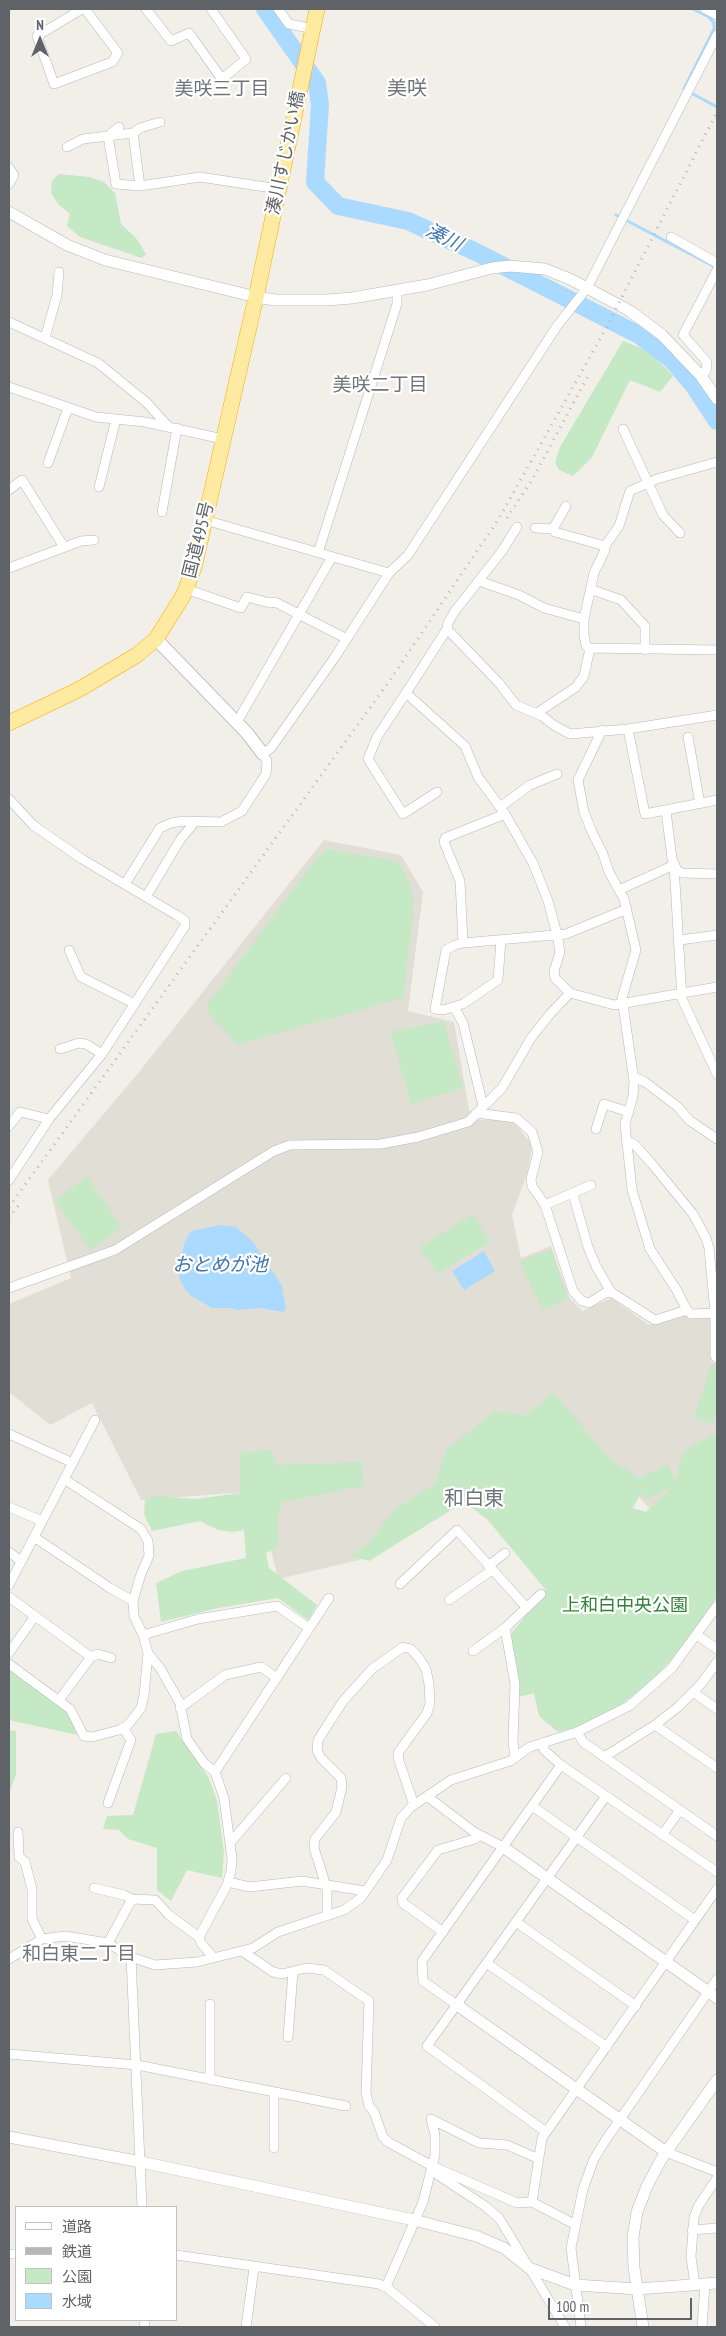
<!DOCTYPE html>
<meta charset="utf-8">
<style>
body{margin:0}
#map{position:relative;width:726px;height:2336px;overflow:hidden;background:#f1efe8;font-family:"PT Sans Narrow","Noto Sans JP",sans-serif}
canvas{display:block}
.frame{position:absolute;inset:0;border:10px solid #5f6368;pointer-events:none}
.legend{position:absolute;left:15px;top:2206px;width:162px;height:115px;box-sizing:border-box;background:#fff;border:1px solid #bfc1c3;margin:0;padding:6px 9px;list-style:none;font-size:15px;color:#5f6368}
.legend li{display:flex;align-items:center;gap:10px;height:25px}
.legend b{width:25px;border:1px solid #bfc1c3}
.north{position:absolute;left:15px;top:15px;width:50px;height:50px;-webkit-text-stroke:4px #fff;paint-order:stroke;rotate:0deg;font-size:14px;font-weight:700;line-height:20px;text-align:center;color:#5f6368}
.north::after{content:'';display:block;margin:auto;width:18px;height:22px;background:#5f6368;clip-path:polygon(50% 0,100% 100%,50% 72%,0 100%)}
.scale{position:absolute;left:548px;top:2298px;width:144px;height:22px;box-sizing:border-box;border:2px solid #5f6368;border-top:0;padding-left:6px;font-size:15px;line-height:18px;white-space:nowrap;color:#5f6368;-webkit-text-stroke:4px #fff;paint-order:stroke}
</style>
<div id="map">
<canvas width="726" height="2336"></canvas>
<div class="frame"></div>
<ul class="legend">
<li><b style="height:6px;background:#fff"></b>道路</li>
<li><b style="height:6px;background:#b6b7b8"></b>鉄道</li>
<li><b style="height:14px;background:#c5e8c5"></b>公園</li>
<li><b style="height:14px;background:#aadaff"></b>水域</li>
</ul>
<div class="north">N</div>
<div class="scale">100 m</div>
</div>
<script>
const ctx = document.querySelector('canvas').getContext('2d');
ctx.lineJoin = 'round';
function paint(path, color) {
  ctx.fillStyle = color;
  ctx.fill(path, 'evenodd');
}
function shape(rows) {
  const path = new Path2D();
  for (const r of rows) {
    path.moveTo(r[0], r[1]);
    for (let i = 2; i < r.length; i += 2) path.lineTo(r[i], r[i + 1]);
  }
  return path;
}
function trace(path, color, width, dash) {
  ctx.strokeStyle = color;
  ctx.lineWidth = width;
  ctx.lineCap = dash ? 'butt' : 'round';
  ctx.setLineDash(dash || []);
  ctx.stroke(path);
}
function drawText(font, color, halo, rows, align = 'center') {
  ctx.font = font + ' "PT Sans Narrow","Noto Sans JP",sans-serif';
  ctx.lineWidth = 4.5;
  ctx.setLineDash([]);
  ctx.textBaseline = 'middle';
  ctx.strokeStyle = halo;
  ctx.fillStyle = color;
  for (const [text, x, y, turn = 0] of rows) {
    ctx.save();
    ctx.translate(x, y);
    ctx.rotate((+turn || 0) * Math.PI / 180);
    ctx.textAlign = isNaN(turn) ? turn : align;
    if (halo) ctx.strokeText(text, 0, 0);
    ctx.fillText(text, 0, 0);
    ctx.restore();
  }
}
const education = shape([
 [324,840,401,855,423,892,408,1011,454,1022,469,1110,478,1120,512,1119,532,1145,528,1171,512,1215,521,1258,551,1246,570,1299,583,1311,611,1298,649,1325,680,1315,711,1318,711,1362,717,1363,717,1426,714,1435,686,1480,654,1514,564,1410,393,1515,359,1560,278,1579,271,1550,272,1490,141,1500,92,1403,50,1425,9,1392,9,1304,71,1278,48,1180,139,1072]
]);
const green = shape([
 [59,174,89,177,104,182,115,193,121,224,136,238,146,254,142,258,80,237,67,226,70,214,58,204,51,193,52,181],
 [623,341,650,352,673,376,660,392,630,380,592,457,573,476,559,470,555,462,560,447],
 [327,849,399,862,412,889,413,914,403,998,237,1045,205,1008,314,861],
 [444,1021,463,1088,411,1104,391,1032],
 [87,1177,122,1227,90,1250,55,1200],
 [473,1214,490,1242,437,1274,420,1247],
 [551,1249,568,1299,543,1310,520,1261],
 [711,1364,717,1365,717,1409,712,1424,694,1418],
 [554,1393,610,1459,640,1478,667,1464,676,1481,683,1451,717,1432,717,1597,680,1650,649,1684,614,1709,577,1727,558,1732,539,1716,534,1693,519,1697,511,1634,546,1590,487,1519,464,1502,369,1561,350,1556,368,1544,394,1510,435,1484,447,1449,495,1411,524,1416],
 [675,1485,646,1512,633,1508,641,1492,646,1500],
 [271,1450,278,1465,362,1462,363,1486,282,1502,278,1520,278,1548,266,1553,269,1568,317,1605,308,1620,278,1598,218,1608,161,1622,156,1583,182,1571,246,1558,244,1530,232,1532,218,1530,200,1521,152,1531,144,1514,145,1500,155,1496,196,1499,240,1493,240,1453],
 [9,1668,68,1710,77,1735,9,1720],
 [9,1730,16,1731,16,1775,9,1793],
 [176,1731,209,1778,217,1801,224,1853,222,1878,187,1870,171,1901,157,1890,157,1848,128,1839,119,1830,103,1829,107,1816,133,1815,156,1734]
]);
const water = shape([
 [221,1225,236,1227,253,1242,282,1286,286,1309,283,1312,260,1308,238,1310,230,1308,212,1308,190,1295,184,1288,179,1277,179,1268,184,1244,191,1231],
 [484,1251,495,1271,464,1290,452,1271]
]);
const stream = shape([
 [693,9,709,17,714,23,714,29,684,89,717,107],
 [616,215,717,268]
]);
const river = shape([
 [265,9,317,83,320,105,315,182,338,206,408,221,476,252,639,335,671,359,694,386,717,421]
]);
const minor = shape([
 [82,9,37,36,54,84,112,62,118,53,85,9],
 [146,9,171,41,189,33,222,79,246,59,211,9],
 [278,9,289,24,314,29],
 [705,9,717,15],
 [133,133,140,128,160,122],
 [67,147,83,139,108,136,119,127],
 [9,168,14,175,9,184],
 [140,186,133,133,108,136,116,184,140,186,200,177,279,189],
 [671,237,717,263],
 [9,322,98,363,146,402,168,426],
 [45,338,57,295,59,272],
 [701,376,706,371,707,362,683,335,717,270],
 [9,387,96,417,145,422,223,439],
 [623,429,663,515,680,533],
 [48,463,68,408],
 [99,487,116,419],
 [9,490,22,480,64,547],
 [566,506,553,529,555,532,605,546],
 [162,512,177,428],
 [205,520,389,573],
 [517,527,502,551,455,611,448,623,447,629,499,683,516,705,542,716,555,726,570,734,628,729,717,715],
 [535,528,553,529],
 [318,553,397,304,397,291],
 [9,568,81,541,94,540],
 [479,581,519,595,544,608,584,619,584,635,586,646,590,648,717,650],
 [186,589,241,608,247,597,270,603,275,602,347,639],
 [590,589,621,600,645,626,645,650],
 [584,619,594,573,605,550,605,546,619,526,630,491,657,479,717,462],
 [447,629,406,693,465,746,478,777,505,814,533,863,548,901,557,934,560,952,554,971,555,978,570,993,614,1005,717,987],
 [406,693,377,737,368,759,403,814,437,792],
 [537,713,576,687,584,676,590,648],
 [237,722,332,557],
 [628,729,645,814,717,800],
 [602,730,578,780,584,812,592,832,603,854,609,872,624,899,636,950,622,998,634,1081,633,1096,625,1124,632,1190,650,1249,676,1289,687,1310],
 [688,737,700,804],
 [9,799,33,825,82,859,178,916,185,921,185,926,102,1054,49,1119,9,1180],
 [500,807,530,785,557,774],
 [666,811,672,859,677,870,682,873,717,874],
 [125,884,160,828,171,823,184,821,221,822,242,811,266,774,267,761,263,754,271,748,335,657,389,573,408,555,557,326,587,288,717,35],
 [619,890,674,865,682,999,717,1074],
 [146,897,180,840,194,823],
 [501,940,498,980,463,1004,443,1010,435,1009,446,950,455,945,463,943,566,934,627,909],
 [680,940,717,935],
 [463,943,460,881,444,842,445,838,505,814],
 [69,950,81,977,135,1004],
 [454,1007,463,1023,483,1106],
 [60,1049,79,1043,86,1044,102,1054],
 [633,1077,645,1082,678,1107,689,1120,717,1139],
 [476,1113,516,1118,532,1132,538,1152,531,1179,532,1186,545,1205,573,1291,582,1301,589,1303,605,1293,611,1292,655,1320,687,1310,691,1314,715,1313],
 [9,1126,20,1112,49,1119],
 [596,1129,604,1104,629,1112],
 [626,1140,635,1145,652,1164,693,1214,706,1238,709,1248,715,1313,715,1356,717,1358],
 [573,1194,588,1247,596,1266,611,1292],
 [545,1205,591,1185],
 [9,1288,115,1250,274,1151,290,1145,381,1144,418,1137,468,1122,502,1088,531,1038,550,1014,570,993],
 [9,1434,73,1463],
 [9,1507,42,1521],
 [34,1537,110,1588,133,1601],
 [9,1552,21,1561],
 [488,1566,505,1553],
 [400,1584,457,1530,527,1608],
 [9,1585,95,1420],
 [9,1597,91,1657,98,1654,111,1658],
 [449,1600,492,1570],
 [143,1635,198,1619,277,1606,309,1628],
 [697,1635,717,1649],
 [473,1651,505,1628],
 [9,1653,35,1616],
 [148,1653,160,1668,180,1703,187,1739,204,1763,215,1772,224,1798,232,1859,231,1871,227,1885,199,1937,201,1943,213,1957],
 [9,1664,70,1709,84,1736,92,1737,119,1730,128,1725,141,1708,144,1695,148,1653,143,1635,134,1616,133,1601,141,1574,149,1556,148,1541,141,1529,64,1479],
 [693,1692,717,1709],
 [59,1700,91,1657],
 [180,1708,225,1675,261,1667,277,1678],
 [655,1725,717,1768],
 [577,1732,583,1742,717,1836],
 [544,1742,544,1750,561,1765,717,1872],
 [604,1757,655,1725,678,1707,701,1684,717,1662],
 [515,1758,513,1741,515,1684,505,1628,541,1594],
 [215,1772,329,1598],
 [428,1797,474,1832,503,1847],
 [108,1803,131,1740,123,1728],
 [532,1806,695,1920],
 [18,1832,19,1857,25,1862,32,1889,32,1919,42,1939],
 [662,1835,680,1810],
 [230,1843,286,1778],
 [228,1882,250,1887,302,1881,365,1891],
 [94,1888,124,1895,132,1899],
 [327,1916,327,1889,314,1848,315,1839,336,1812,342,1787,341,1778,321,1758,317,1750,318,1740,343,1701,372,1669,403,1647,411,1649,419,1658,426,1669,429,1684,430,1704,427,1713,398,1753,399,1761,414,1805],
 [516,1922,636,2006],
 [443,1932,403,1903,402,1898,438,1850,475,1839,479,1835],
 [108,1943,132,1899,155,1900,169,1915,199,1937],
 [242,1951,273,1972,282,1974,306,1968,324,1970,369,2001,366,2093,369,2106,374,2112,383,2137,388,2142,432,2166,517,2203,532,2202],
 [131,1957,142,2207],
 [9,1959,42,1939,65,1936,108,1943,131,1957,155,1965,197,1962,253,1948,278,1932,344,1910,361,1898,387,1860,401,1818,411,1807,451,1780,510,1761,530,1747,577,1732,629,1706,671,1669,717,1606],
 [488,1964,607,2047],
 [210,2004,210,2080],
 [457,2005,423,1981,422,1961,561,1765],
 [288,2037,293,1972],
 [9,2054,137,2065,346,2106],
 [274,2092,274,2148],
 [546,2132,427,2046,606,1796],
 [666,2152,717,2172],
 [539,2159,507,2145,479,2143,431,2119,435,2135,435,2155,432,2166,438,2175,485,2206,499,2218,565,2327],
 [576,2225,532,2202,542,2138,717,1889],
 [692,2230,717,2228],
 [9,2254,16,2254],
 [176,2255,379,2284,386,2287,435,2327],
 [695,2285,691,2257,694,2217,699,2205,717,2178],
 [386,2287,423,2202,432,2166],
 [144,2320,145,2327],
 [246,2327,254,2268],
 [581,2327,571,2248,583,2189,594,2159,605,2141,717,1979],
 [702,2327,705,2284]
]);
const tertiary = shape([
 [9,212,67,245,105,260,256,297,275,300,327,300,352,298,427,285,492,268,510,266,545,269,572,280,630,311,662,335,701,376,717,399],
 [503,1847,717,1998],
 [457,2005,666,2152],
 [9,2137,141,2162,414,2220,476,2236,504,2248,529,2268,575,2285,638,2289,717,2283],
 [643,2327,634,2268,633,2237,637,2212,647,2186,662,2158,717,2080]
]);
const secondary = shape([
 [156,639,247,733,263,754]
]);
const trunk = shape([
 [9,723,78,690,137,655,156,639,183,596,194,568,256,297,317,9]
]);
const rail = shape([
 [507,518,532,480,589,374],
 [9,1207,390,680,498,520,604,332,717,112],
 [9,1218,21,1202]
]);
const streetNames = [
 ["湊川すじかい橋",286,153,-78],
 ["国道495号",199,540,-76]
];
const parkNames = [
 ["上和白中央公園",625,1606]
];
const neighbourhoodNames = [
 ["美咲三丁目",222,90],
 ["美咲二丁目",380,386],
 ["和白東二丁目",79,1955]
];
const waterNames = [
 ["湊川",444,238,26],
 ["おとめが池",220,1266]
];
const quarterNames = [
 ["美咲",407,89],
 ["和白東",474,1499]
];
paint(education, '#e1ded6');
paint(green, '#c5e8c5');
paint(water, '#aadaff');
trace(stream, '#aadaff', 3);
trace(river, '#aadaff', 18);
trace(minor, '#b5b8bc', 10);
trace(tertiary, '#b5b8bc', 12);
trace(secondary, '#b6babf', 14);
trace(trunk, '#f9ab00', 16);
trace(minor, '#fff', 9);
trace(tertiary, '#fff', 11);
trace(secondary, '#fff', 12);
trace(trunk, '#feeaa1', 15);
trace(rail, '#b6b7b8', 3, [1, 6]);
drawText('18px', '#5f6368', '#fff', streetNames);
drawText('18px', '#348238', '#fff', parkNames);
drawText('19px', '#70757a', '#fff', neighbourhoodNames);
drawText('italic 19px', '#4174aa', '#fff', waterNames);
drawText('20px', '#70757a', '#fff', quarterNames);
</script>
